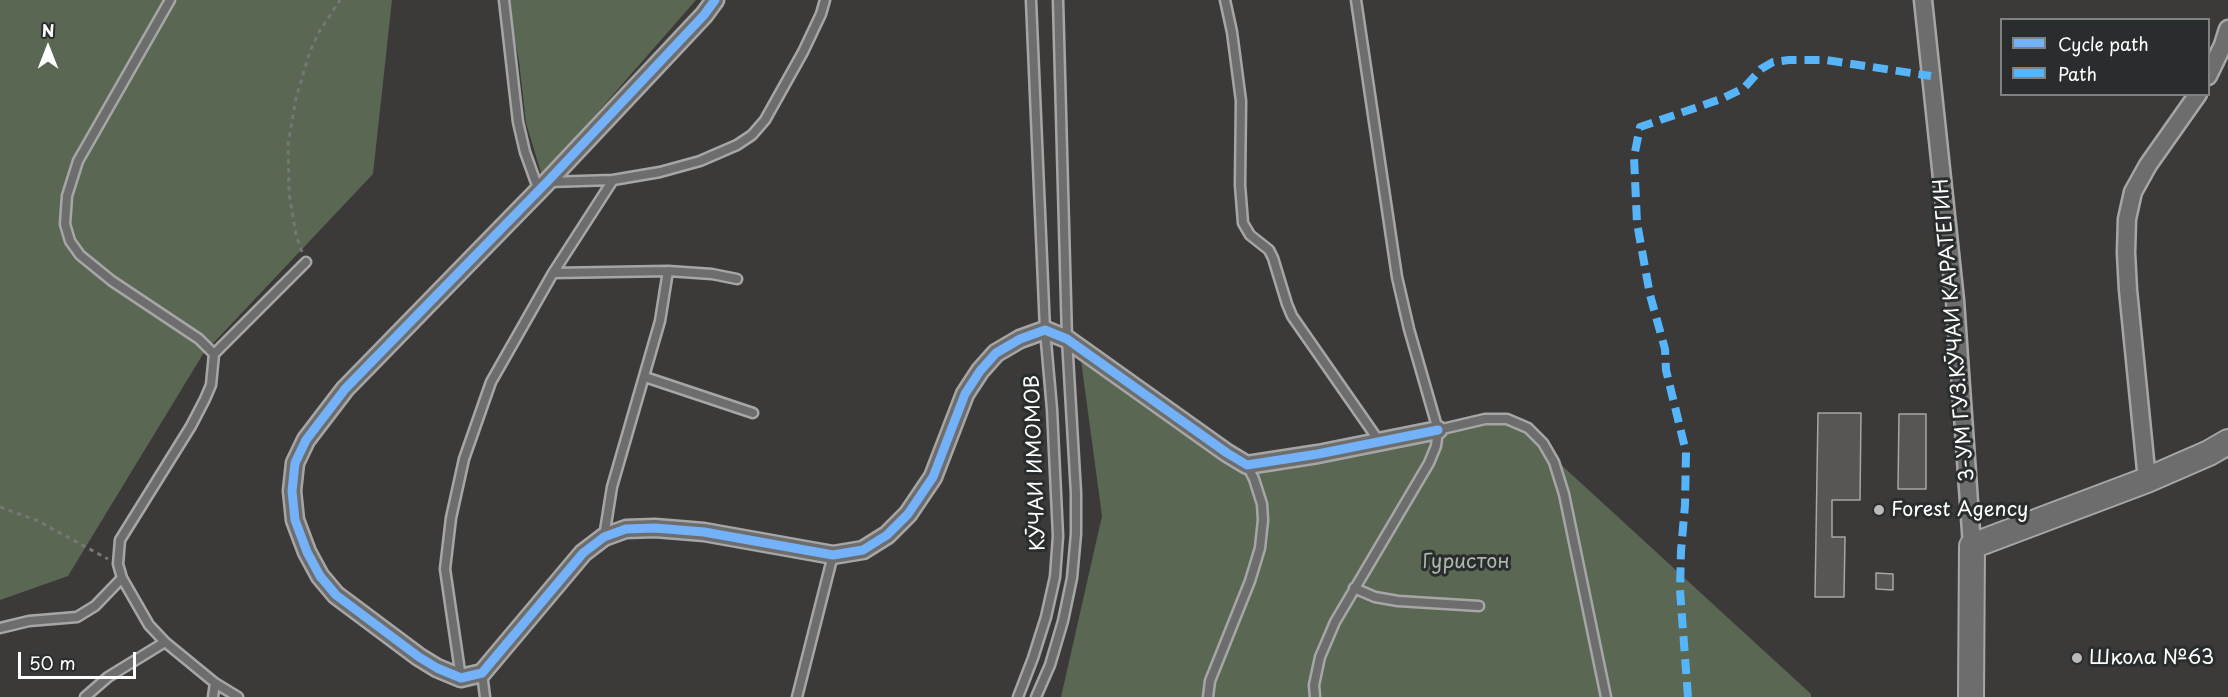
<!DOCTYPE html>
<meta charset="utf-8">
<style>
body{margin:0}
#map{position:relative;width:2228px;height:697px;overflow:hidden;background:#3c3a39;font-family:"Playpen Sans",sans-serif}
canvas{display:block}
.legend{position:absolute;left:2000px;top:18px;width:210px;height:78px;box-sizing:border-box;background:#2a2d2e;border:2px solid #7f8182;margin:0;padding:8px 10px;list-style:none;font-size:18px;color:#fff}
.legend li{display:flex;align-items:center;gap:12px;height:30px}
.legend b{width:30px;border:2px solid #7f8182}
.north{position:absolute;left:18px;top:18px;width:60px;height:60px;-webkit-text-stroke:4px #2a2d2e;paint-order:stroke;rotate:0deg;font-size:16px;font-weight:700;line-height:24px;text-align:center;color:#fff}
.north::after{content:'';display:block;margin:auto;width:21px;height:27px;background:#fff;clip-path:polygon(50% 0,100% 100%,50% 72%,0 100%)}
.scale{position:absolute;left:18px;top:652px;width:118px;height:27px;box-sizing:border-box;border:3px solid #fff;border-top:0;padding-left:8px;font-size:18px;line-height:21px;white-space:nowrap;color:#fff;-webkit-text-stroke:4px #2a2d2e;paint-order:stroke}
</style>
<div id="map">
<canvas width="2228" height="697"></canvas>
<ul class="legend">
<li><b style="height:8px;background:#73b2f8"></b>Cycle path</li>
<li><b style="height:8px;background:#56b5f8"></b>Path</li>
</ul>
<div class="north">N</div>
<div class="scale">50 m</div>
</div>
<script>
const ctx = document.querySelector('canvas').getContext('2d');
ctx.lineJoin = 'round';
function paint(path, color) {
  ctx.fillStyle = color;
  ctx.fill(path, 'evenodd');
}
function shape(rows) {
  const path = new Path2D();
  for (const r of rows) {
    path.moveTo(r[0], r[1]);
    for (let i = 2; i < r.length; i += 2) path.lineTo(r[i], r[i + 1]);
  }
  return path;
}
function trace(path, color, width, dash) {
  ctx.strokeStyle = color;
  ctx.lineWidth = width;
  ctx.lineCap = dash ? 'butt' : 'round';
  ctx.setLineDash(dash || []);
  ctx.stroke(path);
}
function drawText(font, color, halo, rows, align = 'center') {
  ctx.font = font + ' "Playpen Sans",sans-serif';
  ctx.lineWidth = 6;
  ctx.setLineDash([]);
  ctx.textBaseline = 'middle';
  ctx.strokeStyle = halo;
  ctx.fillStyle = color;
  for (const [text, x, y, turn = 0] of rows) {
    ctx.save();
    ctx.translate(x, y);
    ctx.rotate((+turn || 0) * Math.PI / 180);
    ctx.textAlign = isNaN(turn) ? turn : align;
    if (halo) ctx.strokeText(text, 0, 0);
    ctx.fillText(text, 0, 0);
    ctx.restore();
  }
}
const green = shape([
 [0,0,392,0,373,174,203,354,68,576,0,600],
 [507,0,696,0,542,176,526,123,519,61],
 [1080,353,1256,462,1509,417,1811,694,1811,697,1061,697,1102,516]
]);
const building = shape([
 [1818,413,1861,413,1860,500,1832,500,1832,537,1845,537,1844,597,1815,597,1818,413],
 [1899,414,1926,414,1926,489,1898,489,1899,414],
 [1876,573,1893,574,1893,590,1876,589,1876,573]
]);
const path = shape([
 [302,252,296,235,289,193,288,145,296,98,310,51,319,32,340,0],
 [0,507,38,521,108,559]
]);
const lane = shape([
 [170,0,78,161,67,196,65,224,70,241,80,255,112,281,199,339,214,354],
 [504,0,518,122,525,152,539,191],
 [1225,0,1232,32,1241,101,1240,185,1243,223,1250,235,1269,250,1273,258,1287,304,1292,316,1379,441],
 [1356,0,1397,277,1409,329,1438,430,1485,419,1507,419,1528,428,1543,443,1554,462,1564,494,1606,697],
 [548,182,613,180,660,172,700,161,737,145,752,135,765,120,803,52,821,14,825,0],
 [668,271,712,274,737,279],
 [553,273,668,271,660,321,612,487,604,537],
 [645,377,753,413],
 [122,578,118,564,120,540,191,426,205,399,211,385,214,354,306,262],
 [1354,588,1375,597,1398,601,1479,606],
 [0,628,29,621,77,617,95,606,122,578,149,625,165,642,215,683,238,697],
 [482,673,485,697],
 [461,678,445,569,451,518,464,459,491,382,553,273,613,180],
 [85,697,108,677,165,642],
 [213,697,215,683],
 [797,697,833,555],
 [1018,697,1033,658,1046,617,1055,577,1058,536,1052,409,1045,330,1031,0],
 [1036,697,1050,665,1063,621,1072,578,1076,534,1076,493,1067,339,1058,0],
 [1208,697,1210,681,1250,581,1260,548,1263,520,1262,504,1254,479,1247,465],
 [1315,697,1314,685,1320,657,1335,622,1429,463,1436,446,1438,430]
]);
const street = shape([
 [715,0,704,15,547,182,345,389,306,440,295,463,292,491,295,520,307,552,320,576,336,595,419,657,437,668,461,678,482,673,583,553,604,537,626,529,655,528,704,532,833,555,863,550,887,535,908,514,933,477,965,394,980,371,996,353,1020,339,1045,330,1067,339,1227,453,1247,465,1318,454,1438,430],
 [1923,0,1955,300,1972,546],
 [2208,76,2223,45,2228,29],
 [2147,480,2128,290,2126,253,2127,219,2133,192,2148,165,2198,94]
]);
const secondary = shape([
 [1971,697,1972,546,2147,480,2209,453,2228,442]
]);
const quiet = shape([
 [1688,697,1680,590,1681,551,1685,505,1686,452,1666,370,1665,349,1650,295,1637,223,1634,157,1640,127,1721,99,1744,88,1761,69,1773,62,1789,60,1826,60,1931,76]
]);
const cycleway = shape([
 [715,0,704,15,547,182,345,389,306,440,295,463,292,491,295,520,307,552,320,576,336,595,419,657,437,668,461,678,482,673,583,553,604,537,626,529,655,528,704,532,833,555,863,550,887,535,908,514,933,477,965,394,980,371,996,353,1020,339,1045,330,1067,339,1227,453,1247,465,1318,454,1438,430]
]);
const markers = [
 [1879,510,6,"#bbbaba"],
 [2077,658,6,"#bbbaba"]
];
const streetNames = [
 ["3-УМ ГУЗ.КӮЧАИ КАРАТЕГИН",1955,330,-95],
 ["КӮЧАИ ИМОМОВ",1036,463,-92]
];
const poiNames = [
 ["Forest Agency",1891,510],
 ["Школа №63",2089,658]
];
const parkNames = [
 ["Гуристон",1466,562]
];
paint(green, '#596753');
paint(building, '#595553');
trace(building, '#a7a6a6', 1.5);
trace(lane, '#a7a6a6', 13);
trace(street, '#a7a6a6', 21);
trace(secondary, '#a7a6a6', 28);
trace(path, '#767676', 3, [4.5, 4.5]);
trace(lane, '#6d6d6d', 8);
trace(street, '#6d6d6d', 16);
trace(secondary, '#6d6d6d', 24);
trace(quiet, '#56b5f8', 8, [15, 8]);
trace(cycleway, '#73b2f8', 9);
for (const [x, y, r, color] of markers) {
  const dot = new Path2D();
  dot.arc(x, y, r, 0, 2 * Math.PI);
  ctx.fillStyle = color;
  ctx.fill(dot);
  trace(dot, '#2a2d2e', 2);
}
drawText('20px', '#fff', '#2a2d2e', streetNames);
drawText('20px', '#fff', '#2a2d2e', poiNames, 'left');
drawText('20px', '#aeb6ab', '#2a2d2e', parkNames);
</script>
